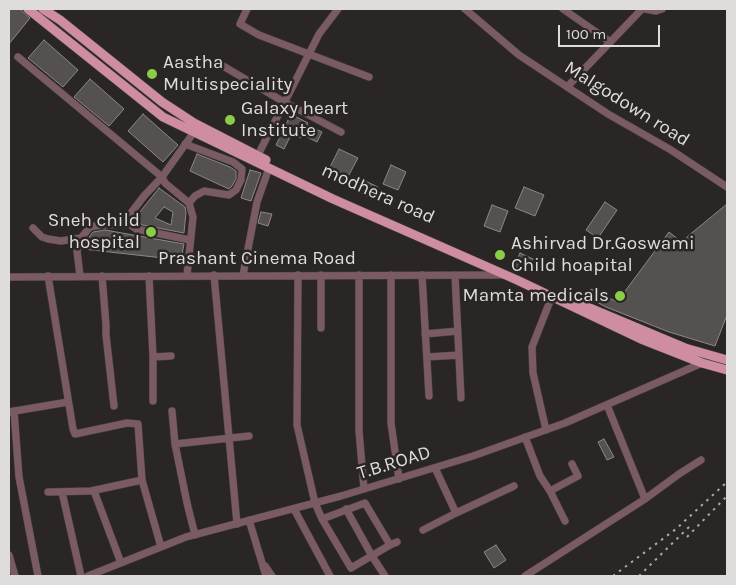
<!DOCTYPE html>
<style>
body{margin:0}
#map{position:relative;width:736px;height:585px;overflow:hidden;background:#2a2626;font-family:Karla,sans-serif}
canvas{display:block}
.frame{position:absolute;inset:0;border:10px solid #dfdcdc;pointer-events:none}
.scale{position:absolute;left:558px;top:25px;width:102px;height:22px;box-sizing:border-box;border:2px solid #dfdcdc;border-top:0;padding-left:6px;font-size:15px;line-height:18px;white-space:nowrap;color:#dfdcdc;-webkit-text-stroke:4px #2a2626;paint-order:stroke}
</style>
<div id="map">
<canvas width="736" height="585"></canvas>
<div class="frame"></div>
<div class="scale">100 m</div>
</div>
<script>
const ctx = document.querySelector('canvas').getContext('2d');
ctx.lineJoin = 'round';
function paint(path, color) {
  ctx.fillStyle = color;
  ctx.fill(path, 'evenodd');
}
function shape(rows) {
  const path = new Path2D();
  for (const r of rows) {
    path.moveTo(r[0], r[1]);
    for (let i = 2; i < r.length; i += 2) path.lineTo(r[i], r[i + 1]);
  }
  return path;
}
function trace(path, color, width, dash) {
  ctx.strokeStyle = color;
  ctx.lineWidth = width;
  ctx.lineCap = dash ? 'butt' : 'round';
  ctx.setLineDash(dash || []);
  ctx.stroke(path);
}
function drawText(font, color, halo, rows, align = 'center') {
  ctx.font = font + ' Karla,sans-serif';
  ctx.lineWidth = 5;
  ctx.setLineDash([]);
  ctx.textBaseline = 'middle';
  ctx.strokeStyle = halo;
  ctx.fillStyle = color;
  for (const [text, x, y, turn = 0] of rows) {
    ctx.save();
    ctx.translate(x, y);
    ctx.rotate((+turn || 0) * Math.PI / 180);
    ctx.textAlign = isNaN(turn) ? turn : align;
    if (halo) ctx.strokeText(text, 0, 0);
    ctx.fillText(text, 0, 0);
    ctx.restore();
  }
}
const building = shape([
 [9,9,20,9,30,18,9,44,9,9],
 [44,40,78,70,63,87,28,58,44,40],
 [90,79,124,109,109,126,74,97,90,79],
 [143,114,178,145,163,162,128,131,143,114],
 [291,114,308,123,307,125,322,132,317,142,303,135,301,138,292,133,284,149,276,145,291,114],
 [339,149,358,158,344,184,326,175,339,149],
 [197,154,230,167,236,171,236,179,232,186,229,189,190,171,197,154],
 [391,165,406,172,398,190,383,184,391,165],
 [250,170,261,173,251,201,241,198,250,170],
 [363,180,378,187,373,199,358,192,363,180],
 [524,187,544,195,535,216,515,208,524,187],
 [159,188,185,207,186,213,184,233,142,225,135,218,159,188],
 [164,207,173,212,171,225,155,218,164,207],
 [605,202,617,210,598,238,586,230,605,202],
 [727,204,727,315,715,346,669,332,606,307,587,297,591,289,617,302,669,232,683,243,688,236,727,204],
 [492,205,508,211,500,232,484,226,492,205],
 [261,212,272,214,268,226,258,223,261,212],
 [105,230,184,244,181,260,83,249,86,241,93,232,105,230],
 [520,253,533,259,527,272,514,266,520,253],
 [604,439,614,457,607,460,598,442,604,439],
 [496,545,506,560,494,568,484,552,496,545]
]);
const minor = shape([
 [247,9,240,24,259,35,369,77],
 [465,9,519,55,608,114,671,150,727,187],
 [563,9,609,41],
 [645,9,656,11,662,9],
 [18,57,162,177,144,196,131,213,129,218,129,224,136,229,190,240],
 [218,63,284,102,341,132],
 [567,87,642,9],
 [185,144,233,162,242,169,241,180,236,190,229,195,204,191,195,196,189,203],
 [256,159,319,34,338,9],
 [33,228,42,237,48,239,61,241,81,238],
 [187,275,193,217,189,203,165,183,162,177,194,132],
 [214,275,237,524],
 [243,275,257,202,269,168],
 [298,275,297,425,315,503,322,519],
 [359,275,359,431,364,489],
 [391,275,391,423,399,479],
 [422,275,429,396],
 [455,275,461,398],
 [48,276,73,429,75,434,127,423,138,424,142,480,161,547],
 [80,276,77,251,81,238,90,227,101,225,129,224],
 [102,276,106,325,106,335,114,406],
 [149,276,153,357,171,356],
 [9,277,503,275],
 [321,328,321,275],
 [425,334,458,331],
 [153,357,153,401],
 [427,357,459,355],
 [14,411,19,477,38,576],
 [172,411,175,444],
 [9,412,68,402],
 [546,430,533,373,532,347,552,296],
 [525,437,540,476,550,491,578,476,572,464],
 [435,468,456,513,514,486],
 [94,491,121,563],
 [550,491,565,521],
 [48,492,91,491,142,480],
 [62,492,81,576],
 [645,499,679,474,701,460],
 [294,509,330,576],
 [346,509,372,556,385,576],
 [249,520,266,576],
 [423,530,456,513],
 [195,535,187,503,175,444,249,436],
 [390,545,351,568,322,519,365,503,390,545,397,542],
 [9,555,15,576],
 [265,566,272,576],
 [88,576,186,537,341,496,473,456,565,423,702,363],
 [525,576,645,499,607,405]
]);
const major = shape([
 [28,9,163,117,333,199,517,280,641,339,702,363,727,370],
 [43,9,60,20,162,102,194,123,266,160],
 [580,304,685,348,727,360]
]);
const rail = shape([
 [687,537,727,496],
 [613,576,676,529,727,482],
 [639,576,689,527]
]);
const markers = [
 [152,74,6,"#89ce48"],
 [230,120,6,"#89ce48"],
 [151,232,6,"#89ce48"],
 [500,255,6,"#89ce48"],
 [620,296,6,"#89ce48"]
];
const poiNames = [
 ["Aastha",163,63],
 ["Multispeciality",163,85],
 ["Galaxy heart",241,109],
 ["Institute",241,131],
 ["Sneh child",140,221,"right"],
 ["hospital",140,243,"right"],
 ["Ashirvad Dr.Goswami",511,244],
 ["Child hoapital",511,266],
 ["Mamta medicals",609,296,"right"]
];
const streetNames = [
 ["Malgodown road",627,104,32],
 ["modhera road",378,194,24],
 ["Prashant Cinema Road",257,259],
 ["T.B.ROAD",394,463,-17]
];
paint(building, '#55514f');
trace(building, '#8c8886', 1);
trace(minor, '#474343', 8);
trace(major, '#474343', 10);
trace(minor, '#7b5b63', 7);
trace(major, '#ce8e9f', 9);
trace(rail, '#aca8a8', 2, [2.5, 5]);
for (const [x, y, r, color] of markers) {
  const dot = new Path2D();
  dot.arc(x, y, r, 0, 2 * Math.PI);
  ctx.fillStyle = color;
  ctx.fill(dot);
  trace(dot, '#2a2626', 2);
}
drawText('19px', '#dfdcdc', '#2a2626', poiNames, 'left');
drawText('19px', '#dfdcdc', '#2a2626', streetNames);
</script>
